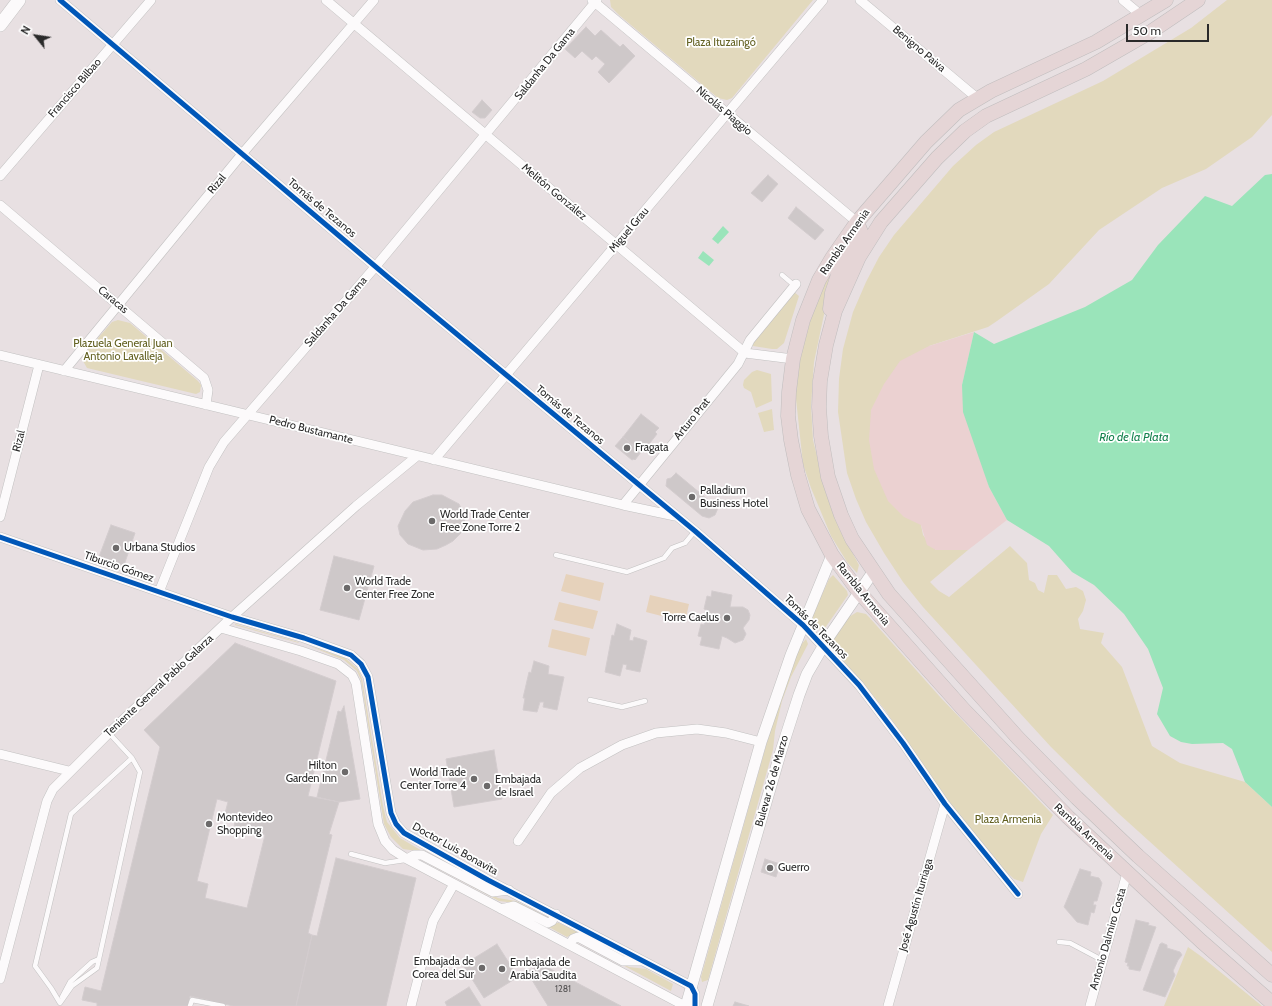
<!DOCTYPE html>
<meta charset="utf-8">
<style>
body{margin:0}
#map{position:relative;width:1272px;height:1006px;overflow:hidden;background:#e8e0e2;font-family:Cabin,sans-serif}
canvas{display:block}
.north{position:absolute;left:16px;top:16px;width:40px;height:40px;-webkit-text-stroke:3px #fff;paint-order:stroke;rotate:300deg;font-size:11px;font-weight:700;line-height:16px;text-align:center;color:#2a2a2a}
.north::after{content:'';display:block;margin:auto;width:14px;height:18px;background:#2a2a2a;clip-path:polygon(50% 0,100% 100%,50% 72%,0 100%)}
.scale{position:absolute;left:1126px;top:24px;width:83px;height:18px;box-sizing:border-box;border:2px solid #2a2a2a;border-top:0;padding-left:5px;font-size:12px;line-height:14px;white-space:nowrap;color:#2a2a2a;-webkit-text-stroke:3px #fff;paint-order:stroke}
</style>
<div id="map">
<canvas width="1272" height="1006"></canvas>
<div class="north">N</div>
<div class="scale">50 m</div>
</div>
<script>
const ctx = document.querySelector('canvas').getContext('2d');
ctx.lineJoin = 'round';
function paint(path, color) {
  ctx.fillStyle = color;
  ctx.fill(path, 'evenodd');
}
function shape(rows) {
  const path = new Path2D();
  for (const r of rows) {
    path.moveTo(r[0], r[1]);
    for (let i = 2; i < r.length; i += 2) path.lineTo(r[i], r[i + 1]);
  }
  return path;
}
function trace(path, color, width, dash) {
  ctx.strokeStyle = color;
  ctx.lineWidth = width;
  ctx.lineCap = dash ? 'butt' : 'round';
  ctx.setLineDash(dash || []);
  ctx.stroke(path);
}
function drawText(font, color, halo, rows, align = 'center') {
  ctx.font = font + ' Cabin,sans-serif';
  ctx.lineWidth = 3.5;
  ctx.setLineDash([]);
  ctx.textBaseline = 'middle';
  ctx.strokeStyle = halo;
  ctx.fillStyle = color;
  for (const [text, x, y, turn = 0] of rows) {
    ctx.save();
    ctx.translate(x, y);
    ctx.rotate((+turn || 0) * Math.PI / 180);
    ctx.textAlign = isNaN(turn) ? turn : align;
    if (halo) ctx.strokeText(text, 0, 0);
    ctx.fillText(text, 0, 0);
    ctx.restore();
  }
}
const green = shape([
 [610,0,813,0,732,98,727,100,718,98,619,15,611,7],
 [1227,0,1272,0,1272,115,1252,137,1206,169,1162,188,1099,230,1049,284,997,321,988,327,929,346,921,525,923,535,936,550,968,550,930,582,939,591,949,597,1010,546,1027,563,1029,580,1035,583,1038,590,1044,593,1048,575,1057,575,1066,589,1076,587,1083,591,1086,600,1083,611,1078,619,1080,629,1104,633,1101,643,1122,667,1152,746,1180,763,1245,782,1272,807,1272,952,1118,813,1051,747,923,607,903,582,884,553,866,522,856,499,847,473,838,412,839,379,843,349,853,312,866,282,879,257,894,235,953,166,976,145,994,132,1103,81,1191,28],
 [834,267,814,362,811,406,813,440,826,493,839,528,859,565,857,573,847,562,831,536,811,488,803,464,796,399,796,379,805,334,823,286],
 [794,292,799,296,784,343,777,349,772,349,753,346,752,344],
 [118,320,130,323,198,381,201,385,200,392,196,394,87,368,83,361,85,353,112,322],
 [757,370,771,374,772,401,756,408,751,392,744,388,743,385,744,380,752,372],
 [772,409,774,430,764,432,758,413],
 [833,575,847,591,848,595,825,628,818,629,812,624,812,617,829,579],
 [857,612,866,614,869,617,941,698,1053,815,1041,834,1023,882,1014,879,999,865,950,805,885,710,831,646,831,643,849,617],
 [235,624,298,642,299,643,235,625],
 [806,639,808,644,791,677,782,701,775,731,773,750,730,902,708,980,702,982,701,977,773,721,800,646],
 [307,645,345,658,358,669,362,679,383,806,387,822,400,838,424,852,403,849,391,837,384,824,361,680,357,671,344,660],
 [425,860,498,898,516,901,547,917,546,918,516,903,499,901,424,861],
 [557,923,559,923,581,934,574,933,567,937,547,926],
 [580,942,629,967,646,969,673,984,671,991],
 [1188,947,1202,957,1262,1006,1164,1006]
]);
const sand = shape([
 [974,332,962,385,989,487,1007,520,968,550,936,550,927,545,921,525,904,517,888,501,874,469,869,440,871,410,884,384,900,361,929,346]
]);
const pitch = shape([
 [566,574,604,583,600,601,561,591],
 [650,595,689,604,685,622,646,612],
 [559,602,598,611,593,629,554,620],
 [552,629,590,638,586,656,548,647]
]);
const water = shape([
 [1272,174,1272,807,1245,782,1232,749,1223,743,1192,744,1181,742,1170,736,1157,714,1163,688,1148,649,1124,614,1094,585,1072,572,1049,546,1007,520,989,487,963,412,962,385,974,332,994,344,1085,307,1132,280,1158,245,1205,196,1232,206,1265,175],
 [723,226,729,232,718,244,712,239],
 [703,251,714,260,709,266,698,258]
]);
const building = shape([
 [586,27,595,36,601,30,620,47,623,44,635,56,609,83,598,72,605,64,596,56,592,60,582,51,575,58,565,49,586,27],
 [482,100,492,110,485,118,480,118,472,112,482,100],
 [768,175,778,184,762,202,751,193,768,175],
 [796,207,824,230,815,240,788,218,796,207],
 [641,414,659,428,655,432,657,434,646,448,643,446,640,451,623,437,641,414],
 [623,437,641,452,635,460,634,459,632,460,615,446,623,437],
 [676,473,718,508,715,515,709,518,702,516,666,486,667,479,671,478,676,473],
 [433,495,442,495,459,504,465,516,464,525,463,531,453,541,446,545,437,549,423,550,408,544,400,535,398,526,405,511,413,502,433,495],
 [111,525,135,533,122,571,97,562,111,525],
 [334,556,374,566,359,620,320,610,334,556],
 [712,591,732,595,730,607,743,607,748,610,750,615,749,620,743,628,746,634,743,640,735,643,727,638,722,636,719,649,700,645,702,637,698,636,701,624,704,625,707,610,704,609,707,596,711,597,712,591],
 [617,624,631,630,629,640,633,641,634,637,647,641,640,672,626,669,627,665,623,664,620,676,605,672,612,635,614,636,617,624],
 [235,643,336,681,308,796,339,802,329,834,332,835,308,933,312,935,296,1006,233,1006,190,996,188,1006,97,1006,97,1003,82,1000,85,987,101,991,160,747,144,730,235,643],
 [217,799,228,802,224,817,235,820,234,828,265,835,247,908,205,898,208,884,197,881,217,799],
 [534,661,549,666,548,674,564,677,557,710,543,707,544,702,540,702,537,712,523,710,525,698,523,698,529,672,531,673,534,661],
 [344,706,360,799,339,802,317,797,338,711,341,712,344,706],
 [494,750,502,799,454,807,446,759,494,750],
 [336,858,416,878,386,1006,296,1006,312,935,317,936,336,858],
 [765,859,780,864,776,877,761,872,765,859],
 [1080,869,1091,872,1090,876,1099,878,1102,883,1097,901,1094,901,1093,905,1096,905,1094,913,1091,912,1088,925,1077,922,1064,907,1080,869],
 [1136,920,1149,923,1148,925,1156,927,1140,971,1129,969,1129,966,1127,966,1128,963,1125,962,1136,920],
 [1162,943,1167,945,1167,948,1180,952,1182,955,1178,960,1173,971,1175,975,1165,997,1143,990,1160,944,1162,943],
 [497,944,518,977,484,998,463,965,497,944],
 [541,964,621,1006,548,1006,527,972,541,964],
 [469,987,481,1006,447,1006,445,1002,469,987],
 [735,1002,749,1006,733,1006,735,1002]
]);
const service = shape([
 [782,275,795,286],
 [556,555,627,572,664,558,672,548,685,543,695,531],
 [590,700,622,707,645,701],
 [109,733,132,758],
 [132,758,140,772,97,968,72,986,60,1003,51,988,35,966,71,814,132,758],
 [351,854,385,863,405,860],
 [1059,942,1070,943,1102,960],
 [62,997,70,982,92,962,99,959],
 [190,1006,192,1000,223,1006]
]);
const minor = shape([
 [60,0,389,278,695,531,803,625,859,685,903,743,945,804,1018,894],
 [326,0,745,353,793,359],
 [592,0,857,222],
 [860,0,977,98],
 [1123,0,1142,16],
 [0,176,151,0],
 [0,205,204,378,208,390,206,405],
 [0,355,623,505,675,516],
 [64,371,242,154,374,0],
 [434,460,823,0],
 [623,505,738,364,750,340,796,284],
 [0,517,39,365],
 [0,537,232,617,304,638,351,655,361,664,368,677,391,813,396,824,404,833,488,880,691,986,695,994,695,1006],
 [159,592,209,467,224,442,376,266,597,0],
 [221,628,301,651,338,664,352,675,356,683,378,824,385,841,393,850,407,859,685,1006],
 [0,754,69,771],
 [518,841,551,793,580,768,622,745,656,733,697,729,726,733,761,742],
 [407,859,414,855,422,855,493,892,509,890],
 [501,909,514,906,548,923,552,921,556,914],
 [570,944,573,939,578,937,623,961,642,961],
 [0,979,47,801,53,789,109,733,232,617,356,506,417,456],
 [411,1006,433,921,454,884],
 [888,1006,945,804],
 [1090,1006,1127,873]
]);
const tertiary = shape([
 [686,1006,761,742,791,655,832,555],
 [707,1006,781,751,799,695,807,674,828,638,873,572]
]);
const secondary = shape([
 [0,25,19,0]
]);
const primary = shape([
 [1166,0,1096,42,991,91,959,110,926,142,857,222,832,258,819,280,803,320,793,359,789,392,788,416,791,440,798,475,808,509,832,555,859,592,964,710,1068,817,1201,941,1272,1003],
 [1198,0,1152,31,1086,69,986,116,965,131,937,158,881,222,859,257,835,311,826,345,820,381,819,407,821,436,828,477,841,515,852,539,889,594,1018,738,1077,798,1138,856,1272,975],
 [830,309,832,293,838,275,859,239,861,232,857,222]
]);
const cycleway = shape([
 [60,0,389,278,695,531,803,625,859,685,903,743,945,804,1018,894],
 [0,537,232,617,304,638,351,655,361,664,368,677,391,813,396,824,404,833,488,880,691,986,695,994,695,1006]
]);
const markers = [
 [627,448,4,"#6c6a6a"],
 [692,497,4,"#6c6a6a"],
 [432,521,4,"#6c6a6a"],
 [116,548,4,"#6c6a6a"],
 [347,588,4,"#6c6a6a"],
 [727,618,4,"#6c6a6a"],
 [345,772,4,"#6c6a6a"],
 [474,779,4,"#6c6a6a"],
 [487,786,4,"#6c6a6a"],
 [209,824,4,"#6c6a6a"],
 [770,868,4,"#6c6a6a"],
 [482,968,4,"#6c6a6a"],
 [502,969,4,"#6c6a6a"]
];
const numberNames = [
 ["1281",563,989]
];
const parkNames = [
 ["Plaza Ituzaingó",721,43],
 ["Plazuela General Juan",123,344],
 ["Antonio Lavalleja",123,357],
 ["Plaza Armenia",1008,820]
];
const streetNames = [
 ["Benigno Paiva",919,49,40],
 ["Saldanha Da Gama",545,64,-51],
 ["Francisco Bilbao",75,88,-49],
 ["Nicolás Piaggio",724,111,40],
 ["Rizal",217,184,-50],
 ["Melitón González",554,192,40],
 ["Tomás de Tezanos",322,208,40],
 ["Miguel Grau",629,230,-50],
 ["Rambla Armenia",845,242,-55],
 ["Caracas",113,300,40],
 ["Saldanha Da Gama",336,312,-49],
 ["Tomás de Tezanos",570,415,40],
 ["Arturo Prat",692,419,-51],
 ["Pedro Bustamante",311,430,14],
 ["Rizal",19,441,-76],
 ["Tiburcio Gómez",119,567,19],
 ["Rambla Armenia",863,594,51],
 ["Tomás de Tezanos",816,627,45],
 ["Teniente General Pablo Galarza",159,686,-43],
 ["Bulevar 26 de Marzo",772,781,-74],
 ["Rambla Armenia",1084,832,43],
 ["Doctor Luis Bonavita",455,849,29],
 ["José Agustín Iturriaga",916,905,-74],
 ["Antonio Dalmiro Costa",1108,939,-74]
];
const poiNames = [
 ["Fragata",635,448],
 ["Palladium",700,491],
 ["Business Hotel",700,504],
 ["World Trade Center",440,515],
 ["Free Zone Torre 2",440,528],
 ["Urbana Studios",124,548],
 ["World Trade",355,582],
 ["Center Free Zone",355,595],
 ["Torre Caelus",719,618,"right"],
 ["Hilton",337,766,"right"],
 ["Garden Inn",337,779,"right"],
 ["World Trade",466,773,"right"],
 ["Center Torre 4",466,786,"right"],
 ["Embajada",495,780],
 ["de Israel",495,793],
 ["Montevideo",217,818],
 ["Shopping",217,831],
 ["Guerro",778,868],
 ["Embajada de",474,962,"right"],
 ["Corea del Sur",474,975,"right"],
 ["Embajada de",510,963],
 ["Arabia Saudita",510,976]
];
const waterNames = [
 ["Río de la Plata",1134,437]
];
paint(green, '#e2d9bd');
paint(sand, '#ebd1d1');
paint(pitch, '#e6d2bb');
paint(water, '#9ae4ba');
paint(building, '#cec8c9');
trace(building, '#d3ccce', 1);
trace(service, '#c2c1c1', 5.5);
trace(minor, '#c2c1c1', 10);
trace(tertiary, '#c2c1c1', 12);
trace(secondary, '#c2c1c1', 14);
trace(primary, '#c0bdbe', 15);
trace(service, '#fcfafb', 4.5);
trace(minor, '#fcfafb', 9);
trace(tertiary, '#fcfafb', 11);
trace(secondary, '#fcfafb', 13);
trace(primary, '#e5d5d6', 14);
trace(cycleway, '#0057b8', 5);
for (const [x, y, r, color] of markers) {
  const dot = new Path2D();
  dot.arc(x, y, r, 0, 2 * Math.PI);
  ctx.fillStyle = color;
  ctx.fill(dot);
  trace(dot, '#fff', 1.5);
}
drawText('9px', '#565454', null, numberNames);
drawText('11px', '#626020', '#fff', parkNames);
drawText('11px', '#2a2a2a', '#fff', streetNames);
drawText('11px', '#2a2a2a', '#fff', poiNames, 'left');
drawText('italic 12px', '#178350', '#fff', waterNames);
</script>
